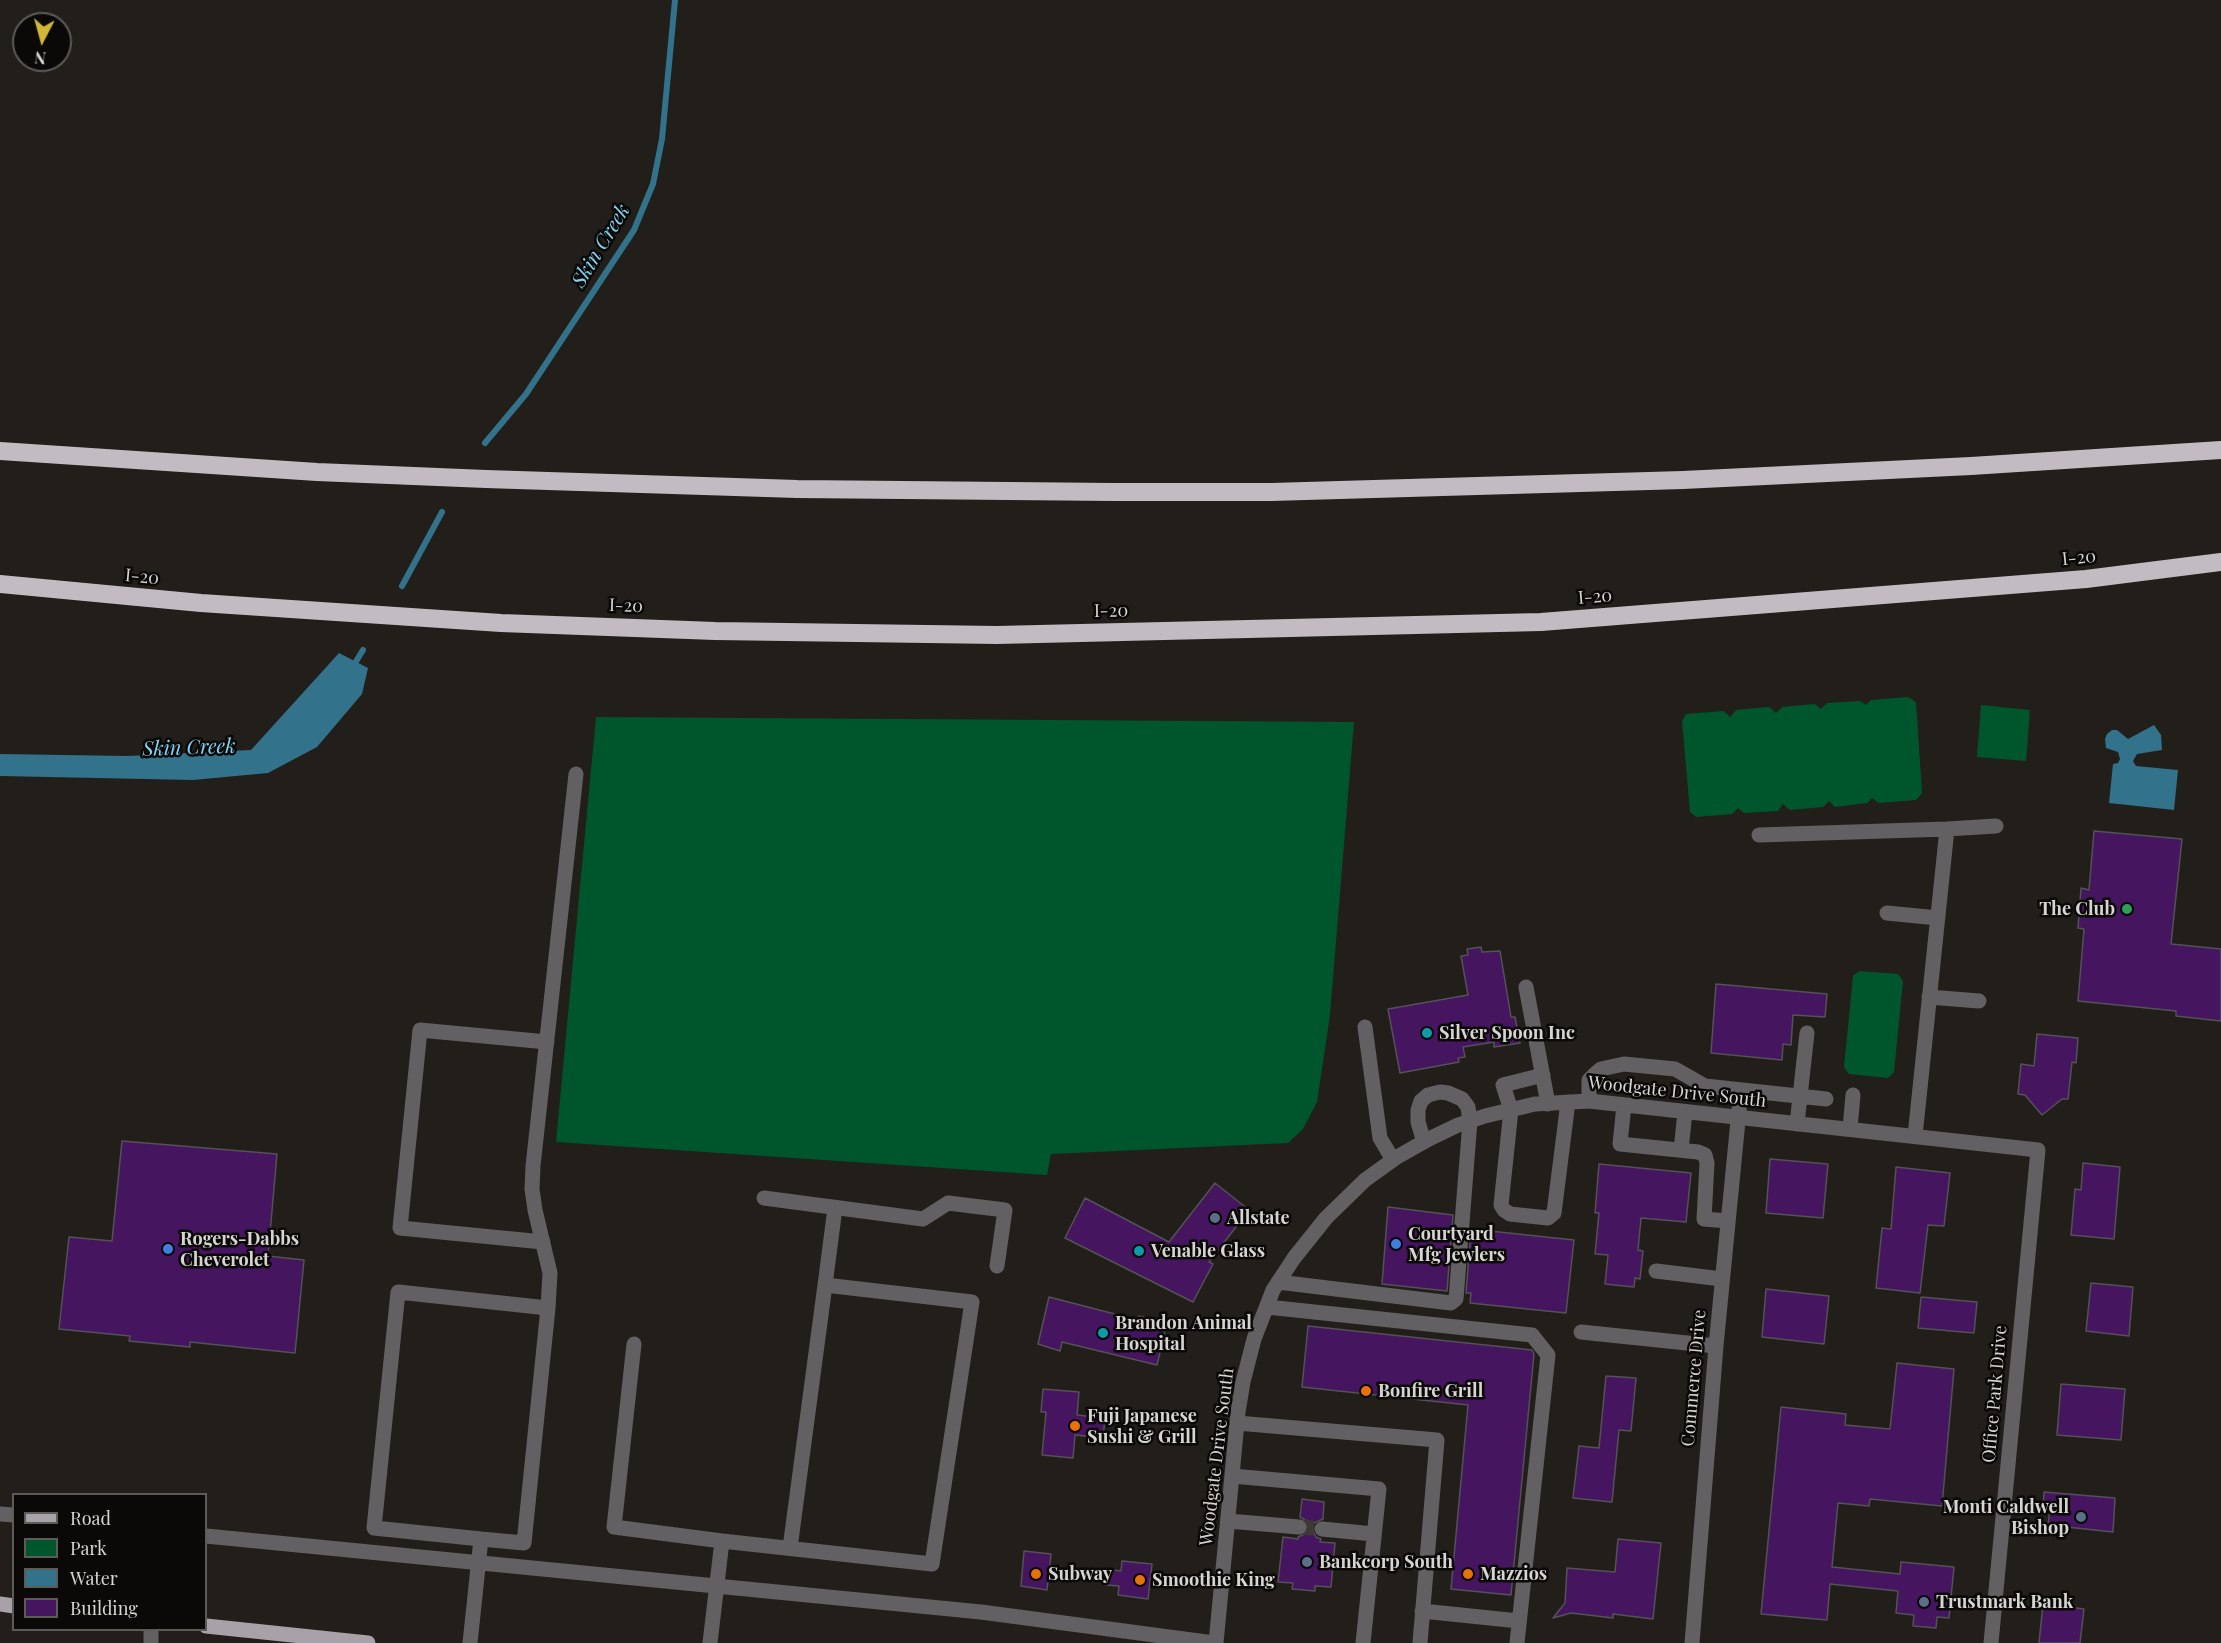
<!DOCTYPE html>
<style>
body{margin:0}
#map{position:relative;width:2221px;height:1643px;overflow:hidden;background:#221f1a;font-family:"Playfair Display",serif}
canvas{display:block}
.legend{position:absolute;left:12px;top:1493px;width:195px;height:138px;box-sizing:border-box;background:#0a0907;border:2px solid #5c5b58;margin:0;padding:8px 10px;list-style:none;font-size:18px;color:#d7d5d2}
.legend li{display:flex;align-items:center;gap:12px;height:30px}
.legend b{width:30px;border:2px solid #5c5b58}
.north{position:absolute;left:12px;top:12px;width:60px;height:60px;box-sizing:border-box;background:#0a0907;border:2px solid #5c5b58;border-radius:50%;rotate:186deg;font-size:16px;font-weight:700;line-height:24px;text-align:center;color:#d7d5d2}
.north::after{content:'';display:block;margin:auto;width:21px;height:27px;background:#d1b736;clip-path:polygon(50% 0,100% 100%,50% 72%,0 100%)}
</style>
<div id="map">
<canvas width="2221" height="1643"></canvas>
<ul class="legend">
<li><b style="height:8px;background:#a7a2a7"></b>Road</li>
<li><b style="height:16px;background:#00562c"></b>Park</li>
<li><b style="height:16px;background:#32728b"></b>Water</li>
<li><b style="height:16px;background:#45155f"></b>Building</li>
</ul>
<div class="north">N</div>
</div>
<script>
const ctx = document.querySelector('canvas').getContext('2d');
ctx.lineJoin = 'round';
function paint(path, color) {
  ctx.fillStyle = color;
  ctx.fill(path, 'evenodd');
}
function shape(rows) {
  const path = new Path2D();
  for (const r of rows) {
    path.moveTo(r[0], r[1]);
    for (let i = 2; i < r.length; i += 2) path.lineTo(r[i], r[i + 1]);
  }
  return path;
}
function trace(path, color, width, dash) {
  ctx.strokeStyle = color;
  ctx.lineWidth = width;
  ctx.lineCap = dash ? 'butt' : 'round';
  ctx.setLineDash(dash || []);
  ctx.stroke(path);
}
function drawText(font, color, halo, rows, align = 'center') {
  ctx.font = font + ' "Playfair Display",serif';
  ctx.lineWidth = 5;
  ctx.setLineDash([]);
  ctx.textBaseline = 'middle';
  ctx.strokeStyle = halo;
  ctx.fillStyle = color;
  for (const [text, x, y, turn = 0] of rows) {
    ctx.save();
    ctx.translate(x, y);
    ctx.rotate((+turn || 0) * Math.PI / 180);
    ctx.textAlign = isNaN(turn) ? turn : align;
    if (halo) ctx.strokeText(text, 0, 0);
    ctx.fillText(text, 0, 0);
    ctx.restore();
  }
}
const green = shape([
 [1908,697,1916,702,1922,793,1916,800,1879,803,1872,798,1867,803,1835,807,1829,801,1823,807,1790,810,1783,804,1778,811,1744,813,1738,808,1732,814,1696,817,1690,812,1682,721,1686,714,1724,711,1730,717,1736,710,1769,707,1776,713,1782,707,1815,704,1821,709,1827,703,1860,701,1866,705,1871,700],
 [1981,705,2030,710,2026,761,1977,757],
 [596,717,1354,722,1330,1015,1317,1102,1303,1129,1288,1143,1051,1154,1047,1175,556,1142],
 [1859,971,1898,974,1903,981,1894,1072,1888,1078,1849,1074,1844,1067,1853,976]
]);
const water = shape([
 [339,653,368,668,362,694,317,747,268,773,193,780,0,776,0,754,127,756,251,750],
 [2154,725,2161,735,2162,750,2137,754,2133,761,2136,766,2178,770,2174,810,2109,803,2113,764,2118,763,2120,759,2118,752,2106,748,2105,739,2107,734,2112,730,2117,730,2128,739]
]);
const stream = shape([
 [485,443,526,394,634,230,653,184,662,139,675,0],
 [402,586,442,512],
 [352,668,363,650]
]);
const building = shape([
 [2094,831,2182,839,2171,944,2221,949,2221,1021,2176,1016,2176,1011,2078,1001,2084,929,2078,928,2081,888,2089,890,2094,831],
 [1481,947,1482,952,1500,951,1511,1017,1515,1017,1520,1043,1494,1047,1494,1042,1463,1047,1465,1057,1458,1058,1459,1062,1400,1073,1388,1009,1468,995,1461,956,1468,955,1467,949,1481,947],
 [1716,984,1827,994,1825,1017,1793,1015,1791,1045,1783,1044,1782,1060,1711,1053,1716,984],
 [2037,1034,2078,1038,2076,1063,2072,1062,2068,1099,2062,1099,2042,1115,2025,1095,2018,1094,2021,1064,2034,1066,2037,1034],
 [122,1141,277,1154,268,1256,304,1260,295,1353,190,1342,190,1347,129,1341,130,1336,59,1329,69,1237,112,1241,122,1141],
 [1770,1159,1828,1164,1823,1218,1766,1213,1770,1159],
 [2083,1163,2120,1167,2114,1239,2071,1235,2075,1189,2081,1190,2083,1163],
 [1599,1164,1691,1173,1686,1222,1641,1218,1638,1250,1643,1251,1640,1279,1635,1278,1634,1287,1605,1284,1608,1255,1595,1254,1599,1213,1595,1213,1599,1164],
 [1896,1167,1950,1173,1944,1226,1928,1225,1920,1293,1876,1288,1882,1228,1891,1229,1896,1167],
 [1215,1183,1249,1210,1209,1262,1213,1264,1193,1302,1065,1238,1085,1198,1169,1242,1215,1183],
 [1388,1207,1453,1215,1447,1291,1382,1284,1388,1207],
 [1471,1229,1574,1240,1566,1313,1470,1303,1471,1293,1466,1293,1471,1229],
 [2091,1283,2133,1287,2129,1336,2086,1331,2091,1283],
 [1766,1289,1829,1296,1824,1344,1762,1337,1766,1289],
 [1049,1297,1138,1320,1139,1316,1167,1323,1157,1365,1062,1342,1060,1351,1038,1344,1049,1297],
 [1921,1297,1977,1302,1974,1333,1918,1328,1921,1297],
 [1308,1326,1532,1350,1534,1354,1511,1595,1451,1589,1468,1405,1302,1387,1308,1326],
 [1897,1363,1954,1369,1942,1506,1870,1499,1869,1506,1838,1503,1832,1567,1900,1574,1901,1562,1954,1567,1949,1618,1937,1617,1936,1628,1913,1626,1914,1615,1896,1613,1898,1591,1830,1584,1827,1620,1761,1614,1781,1407,1846,1414,1845,1425,1890,1429,1897,1363],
 [1606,1376,1636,1378,1631,1431,1619,1430,1612,1502,1573,1498,1579,1446,1599,1448,1606,1376],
 [2061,1384,2125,1389,2121,1440,2057,1435,2061,1384],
 [1043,1389,1079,1392,1077,1415,1105,1418,1103,1438,1075,1435,1073,1458,1042,1455,1046,1412,1041,1412,1043,1389],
 [2044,1492,2115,1498,2113,1532,2048,1525,2050,1509,2043,1509,2044,1492],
 [1302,1499,1324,1502,1323,1519,1314,1523,1312,1529,1316,1537,1321,1539,1320,1542,1335,1543,1331,1587,1315,1586,1315,1591,1292,1589,1293,1583,1278,1582,1283,1537,1298,1539,1298,1537,1307,1533,1309,1528,1308,1522,1300,1517,1302,1499],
 [1618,1539,1661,1543,1653,1619,1613,1614,1613,1618,1571,1613,1553,1618,1565,1603,1567,1568,1615,1572,1618,1539],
 [1024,1551,1051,1554,1047,1590,1021,1586,1024,1551],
 [1122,1561,1152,1564,1148,1599,1118,1595,1119,1586,1105,1585,1106,1569,1121,1571,1122,1561],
 [2043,1604,2084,1609,2080,1643,2039,1643,2043,1604]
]);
const minorTunnel = shape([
 [1299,1527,1322,1529]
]);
const minor = shape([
 [1947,829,1996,826],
 [1759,835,1947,829,1915,1136],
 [1887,913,1938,918],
 [1526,987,1548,1104],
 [1929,997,1979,1001],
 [1365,1027,1380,1138,1393,1160],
 [1543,1075,1503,1085,1511,1110,1501,1205,1504,1210,1510,1214,1548,1218,1554,1213,1568,1102],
 [1589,1101,1589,1080,1594,1075,1601,1069,1624,1064,1675,1069,1705,1086,1826,1099],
 [1624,1105,1620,1144,1698,1152,1705,1155,1707,1163,1704,1219,1728,1221],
 [1797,1124,1807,1033],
 [1850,1129,1853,1095],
 [1681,1150,1685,1112],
 [764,1198,923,1219,948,1203,1005,1210,997,1266],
 [543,1242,400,1228,420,1030,547,1042],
 [1656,1271,1722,1279],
 [1278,1282,1451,1303,1456,1299,1470,1121,1468,1107,1462,1099,1448,1093,1440,1092,1428,1095,1421,1101,1418,1110,1418,1122,1424,1142],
 [825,1285,835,1208],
 [1267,1307,1532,1335,1548,1355,1517,1643],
 [548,1308,550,1273,535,1210,532,1189,533,1166,576,774],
 [1581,1332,1716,1346],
 [634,1344,614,1527,722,1541],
 [1237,1423,1437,1440,1420,1643],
 [1232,1476,1379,1489,1363,1643],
 [0,1514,14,1515],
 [1228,1521,1299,1527],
 [1322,1529,1374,1534],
 [206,1536,981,1612,1214,1643],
 [1422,1611,1519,1621],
 [151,1643,151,1630],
 [470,1643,481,1539,524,1543,548,1308,398,1292,374,1528,481,1539],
 [710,1643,722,1541,932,1564,972,1302,825,1285,790,1548],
 [1216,1643,1238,1412,1243,1382,1254,1339,1273,1290,1294,1258,1326,1218,1365,1180,1397,1157,1429,1139,1458,1125,1485,1116,1535,1104,1589,1101,2038,1150,1991,1643],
 [1692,1643,1716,1346,1741,1090]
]);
const major = shape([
 [0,1604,14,1606],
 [206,1626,368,1643]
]);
const highway = shape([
 [0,451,317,472,486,479,797,489,1115,492,1271,492,1683,480,1971,466,2221,450],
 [0,584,201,603,501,623,715,631,997,635,1541,622,2086,579,2221,562]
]);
const markers = [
 [2127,909,6,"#2e9e5b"],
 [1427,1033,6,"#0f9aa8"],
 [1215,1218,6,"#5c6f8a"],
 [1396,1244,6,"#3f7fe0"],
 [168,1249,6,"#3f7fe0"],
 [1139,1251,6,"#0f9aa8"],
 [1103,1333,6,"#0f9aa8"],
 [1366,1391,6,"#e8710a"],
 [1075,1426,6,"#e8710a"],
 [2081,1517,6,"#5c6f8a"],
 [1307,1562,6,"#5c6f8a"],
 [1036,1574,6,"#e8710a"],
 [1468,1574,6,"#e8710a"],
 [1140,1580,6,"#e8710a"],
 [1924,1602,6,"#5c6f8a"]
];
const streetNames = [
 ["I-20",2079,558,-6],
 ["I-20",142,577,5],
 ["I-20",1595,597,-5],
 ["I-20",626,606,2],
 ["I-20",1111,611,-1],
 ["Woodgate Drive South",1677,1092,6],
 ["Commerce Drive",1694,1378,-85],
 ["Office Park Drive",1995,1394,-85],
 ["Woodgate Drive South",1217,1457,-83]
];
const poiNames = [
 ["The Club",2115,909,"right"],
 ["Silver Spoon Inc",1439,1033],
 ["Allstate",1227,1218],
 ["Courtyard",1408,1234],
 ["Mfg Jewlers",1408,1255],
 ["Rogers-Dabbs",180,1239],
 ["Cheverolet",180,1260],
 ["Venable Glass",1151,1251],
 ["Brandon Animal",1115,1323],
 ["Hospital",1115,1344],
 ["Bonfire Grill",1378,1391],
 ["Fuji Japanese",1087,1416],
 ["Sushi & Grill",1087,1437],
 ["Monti Caldwell",2069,1507,"right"],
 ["Bishop",2069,1528,"right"],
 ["Bankcorp South",1319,1562],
 ["Subway",1048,1574],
 ["Mazzios",1480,1574],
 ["Smoothie King",1152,1580],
 ["Trustmark Bank",1936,1602]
];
const waterNames = [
 ["Skin Creek",601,246,-59],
 ["Skin Creek",189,748,-2]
];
paint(green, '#00562c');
paint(water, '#32728b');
trace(stream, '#32728b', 6);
paint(building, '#45155f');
trace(building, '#545157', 1.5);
trace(minorTunnel, '#3d3a36', 15, [15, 8]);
trace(minor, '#636063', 15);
trace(major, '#a7a2a7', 15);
trace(highway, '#c2bcc2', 18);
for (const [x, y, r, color] of markers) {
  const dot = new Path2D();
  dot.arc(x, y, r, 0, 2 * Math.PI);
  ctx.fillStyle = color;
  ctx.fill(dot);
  trace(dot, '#0a0907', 2);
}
drawText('18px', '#d7d5d2', '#0a0907', streetNames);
drawText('bold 18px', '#d7d5d2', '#0a0907', poiNames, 'left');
drawText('italic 20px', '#81d4f6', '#0a0907', waterNames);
</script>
